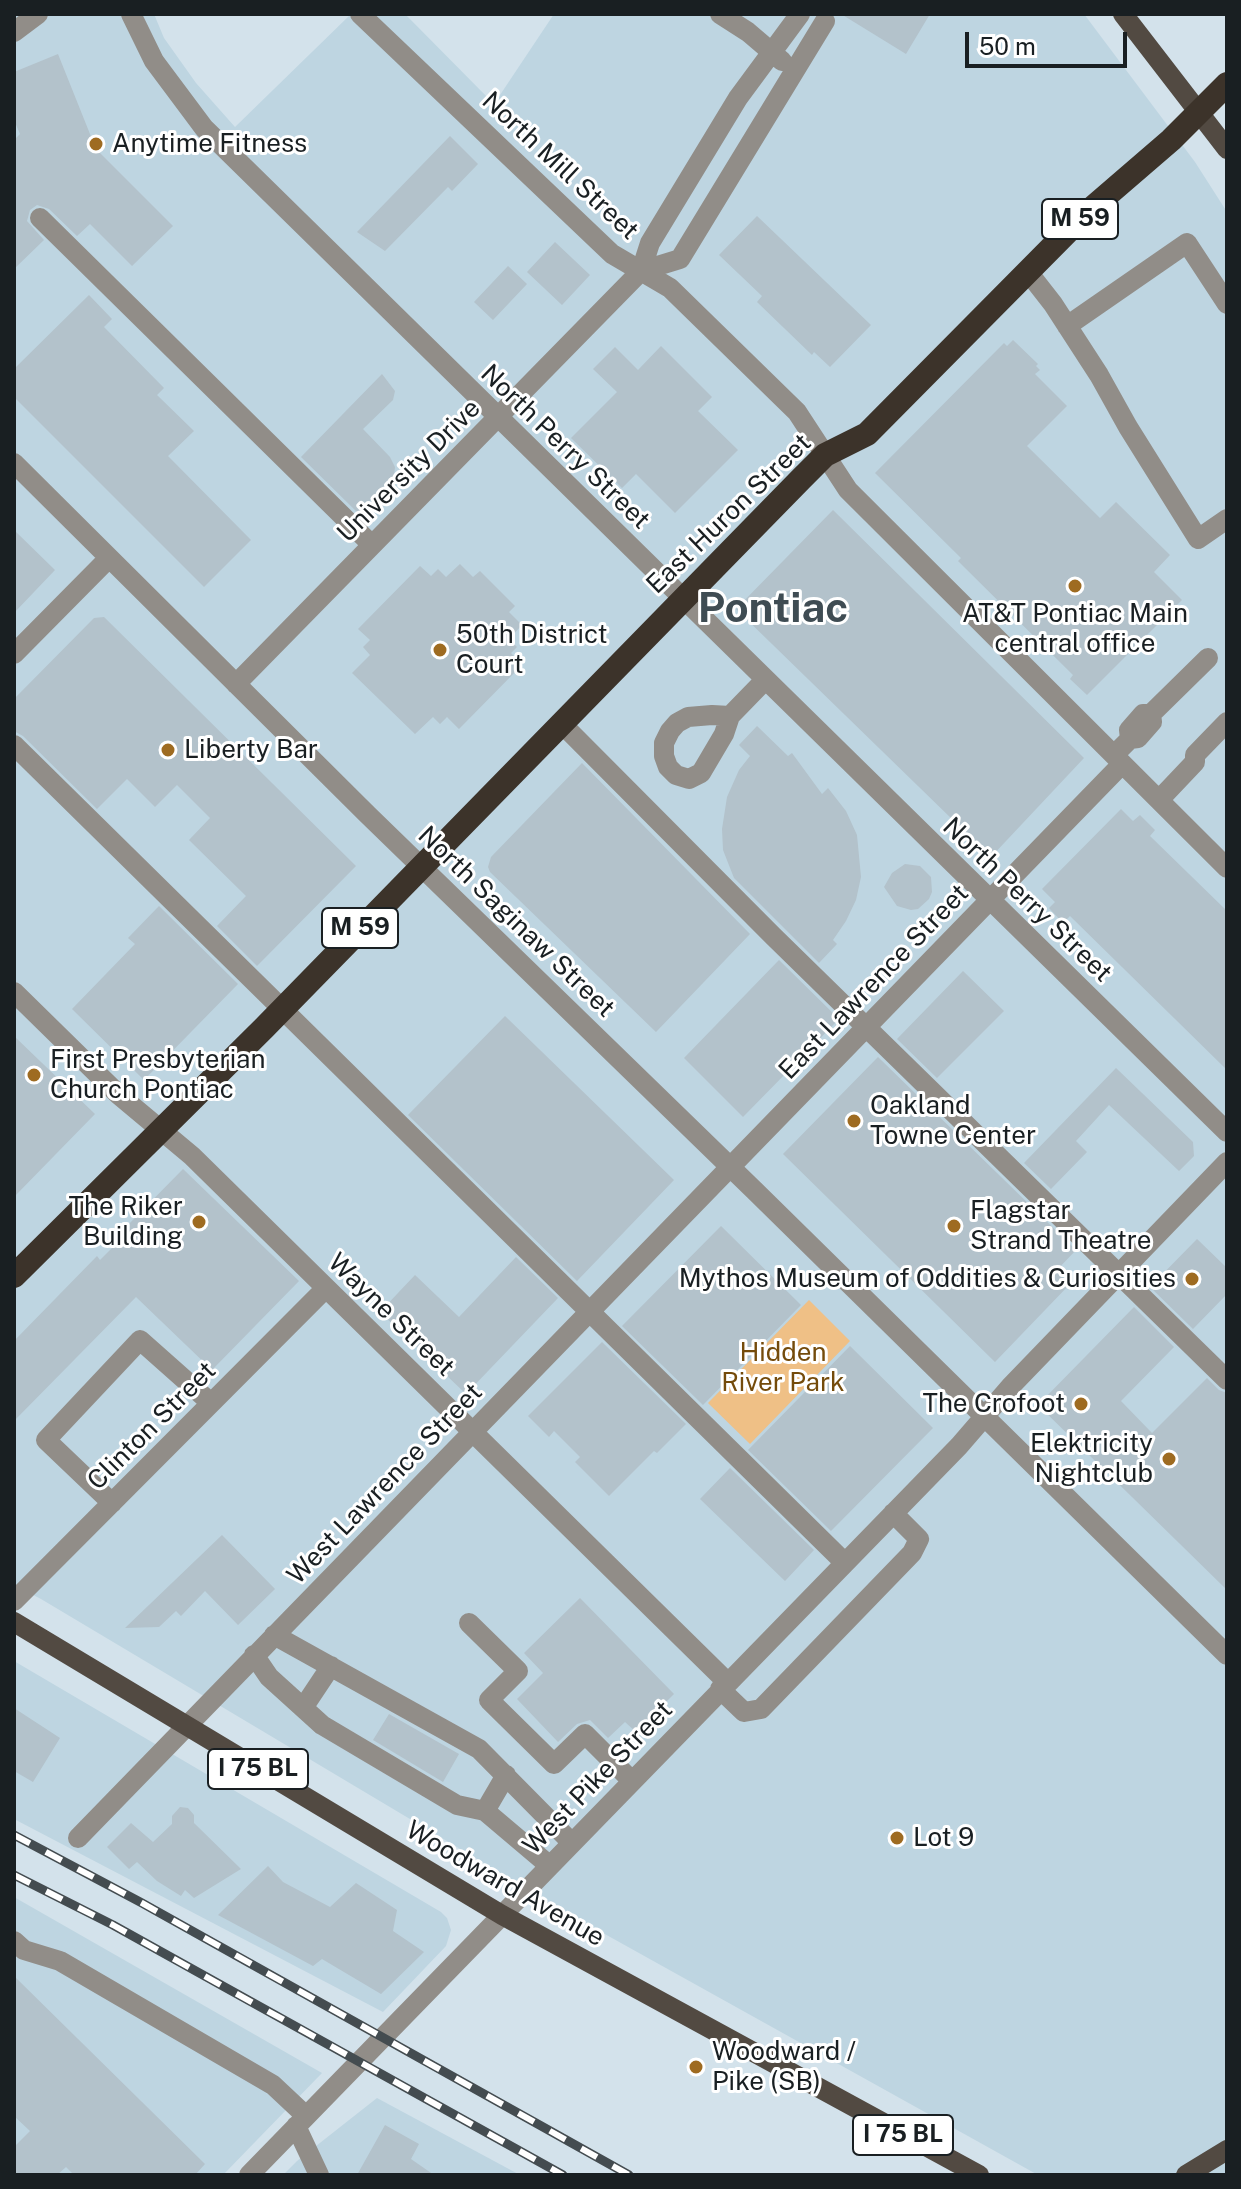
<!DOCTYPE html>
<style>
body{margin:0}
#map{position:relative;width:1241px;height:2189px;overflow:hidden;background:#d3e2eb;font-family:"Public Sans",sans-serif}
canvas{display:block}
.frame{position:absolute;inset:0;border:16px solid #191f22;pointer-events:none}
.scale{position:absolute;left:965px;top:32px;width:162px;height:36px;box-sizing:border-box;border:4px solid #191f22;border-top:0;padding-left:10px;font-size:24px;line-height:28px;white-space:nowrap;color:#191f22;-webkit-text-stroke:6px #fff;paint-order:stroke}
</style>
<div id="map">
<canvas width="1241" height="2189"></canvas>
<div class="frame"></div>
<div class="scale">50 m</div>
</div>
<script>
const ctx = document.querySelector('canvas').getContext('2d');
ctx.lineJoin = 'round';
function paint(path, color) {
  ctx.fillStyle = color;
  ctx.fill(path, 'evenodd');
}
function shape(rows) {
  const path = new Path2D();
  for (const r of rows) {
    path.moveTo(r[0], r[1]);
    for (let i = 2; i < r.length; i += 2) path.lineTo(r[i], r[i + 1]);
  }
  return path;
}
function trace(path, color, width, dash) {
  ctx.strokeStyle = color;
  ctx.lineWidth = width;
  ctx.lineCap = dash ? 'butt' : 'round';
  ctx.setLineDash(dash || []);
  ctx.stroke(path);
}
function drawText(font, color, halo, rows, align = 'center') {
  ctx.font = font + ' "Public Sans",sans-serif';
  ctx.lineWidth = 6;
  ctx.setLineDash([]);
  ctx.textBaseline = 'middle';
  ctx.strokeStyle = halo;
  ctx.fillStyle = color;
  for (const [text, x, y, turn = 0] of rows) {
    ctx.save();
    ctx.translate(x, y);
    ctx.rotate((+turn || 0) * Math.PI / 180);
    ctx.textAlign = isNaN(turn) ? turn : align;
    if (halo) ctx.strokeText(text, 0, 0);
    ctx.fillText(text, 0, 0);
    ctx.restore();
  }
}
const built = shape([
 [14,14,154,14,164,38,196,83,235,127,351,14,405,14,494,104,554,14,1084,14,1195,162,1227,212,1227,2175,1038,2175,576,1918,41,1599,14,1585],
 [14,1661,441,1912,447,1918,451,1930,446,1946,383,2012,14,1819],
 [14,1897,322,2073,223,2175,14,2175],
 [377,2098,520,2175,283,2175,297,2161]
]);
const green = shape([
 [809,1300,850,1341,750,1444,708,1403]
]);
const building = shape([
 [841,14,930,14,906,54],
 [58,54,96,149,173,226,132,266,90,224,77,236,49,209,37,205,30,210,27,221,44,240,14,269,14,140,20,134,14,120,14,72],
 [450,136,478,164,452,191,448,187,385,251,357,232],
 [757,216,871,325,830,367,814,352,812,355,757,302,762,296,719,255],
 [555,242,590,275,562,305,527,272],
 [508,266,527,284,493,320,474,302],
 [89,295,112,319,104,327,164,388,157,395,194,431,168,456,251,540,204,587,14,397,14,369],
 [1013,340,1038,364,1036,366,1040,370,1035,374,1067,406,1027,446,1100,518,1116,502,1170,555,1154,572,1182,600,1087,695,1070,679,1073,675,958,561,961,558,875,473,1004,343,1007,346],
 [661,346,712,397,698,411,738,450,675,513,636,474,622,488,571,438,617,392,593,369,615,347,638,370],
 [382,374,395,391,393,400,363,429,390,457,395,467,394,476,358,513,301,457],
 [833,510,1084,758,991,857,736,609],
 [14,530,55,570,14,613],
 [460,564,473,577,480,571,515,606,509,612,522,625,509,639,517,647,511,653,522,665,459,729,447,717,440,724,433,717,415,734,352,673,370,655,363,647,370,640,358,629,420,566,431,576,438,569,446,577],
 [104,617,356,866,257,966,217,926,246,896,189,840,210,818,177,785,155,807,127,779,97,809,23,736,14,731,14,699,94,618],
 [757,726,788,756,792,753,822,794,828,788,846,811,857,835,861,877,856,900,846,921,833,940,837,944,819,963,734,878,723,850,722,829,727,797,739,770,750,756,739,745],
 [582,763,750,934,656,1032,490,872,488,867,491,857],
 [1121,809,1133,821,1140,815,1155,830,1150,836,1227,911,1227,1070,1070,916,1063,923,1049,908,1055,902,1042,889],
 [905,864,920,866,931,877,932,892,929,899,918,909,911,910,897,906,884,887,892,873],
 [159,906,238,984,144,1080,72,1009,135,944,128,938],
 [779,960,839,1019,743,1117,684,1058],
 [963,971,1004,1011,937,1078,897,1039],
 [505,1016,674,1180,577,1281,408,1115],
 [14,1036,95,1114,14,1197],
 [878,1057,1076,1250,1056,1271,1070,1284,995,1362,783,1154],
 [1116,1068,1193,1142,1194,1156,1179,1171,1109,1105,1076,1141,1087,1152,1051,1189,1024,1163],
 [183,1169,299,1281,212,1370,136,1297,14,1421,14,1341,97,1256,100,1260,128,1232,125,1228],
 [721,1226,801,1305,703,1405,622,1326],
 [1197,1239,1227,1268,1227,1294,1193,1329,1150,1287],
 [516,1257,558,1298,466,1394,380,1312,415,1275,459,1317],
 [1134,1307,1174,1347,1121,1401,1152,1433,1207,1378,1219,1390,1227,1393,1227,1590,1038,1405],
 [602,1342,686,1424,657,1453,654,1451,609,1496,575,1462,580,1457,554,1431,549,1437,528,1416],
 [850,1346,933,1428,831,1531,748,1450],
 [730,1468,814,1550,785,1581,700,1499],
 [222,1535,275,1589,238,1625,205,1591,181,1616,176,1611,159,1627,125,1628],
 [580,1598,674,1694,636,1732,625,1722,608,1738,590,1720,577,1724,558,1742,517,1699,543,1673,524,1653],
 [14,1708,60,1738,33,1782,14,1771],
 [389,1714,459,1754,443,1782,373,1740],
 [180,1807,188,1808,194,1815,194,1823,241,1869,194,1898,185,1890,181,1896,157,1881,137,1862,129,1869,107,1847,131,1823,153,1842,172,1824,172,1816],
 [268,1866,283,1882,330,1907,356,1883,397,1910,393,1931,424,1952,381,1994,322,1959,313,1966,218,1915],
 [14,1976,205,2164,195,2175,74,2175,66,2167,57,2175,14,2175,14,2147,30,2131,14,2116],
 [385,2125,419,2144,411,2159,434,2175,357,2175]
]);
const minor = shape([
 [131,14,154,61,204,128,1227,1132],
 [360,14,612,254,670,288,797,412,848,490,1227,868],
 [720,14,748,32,782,61],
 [14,32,38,14],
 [40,218,372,545],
 [641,271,680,259,825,21],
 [1028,272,1053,304,1099,375,1128,427,1198,539,1227,519],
 [1067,326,1187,243,1227,304],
 [14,463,368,815,754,1190,1227,1655],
 [14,654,109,558],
 [236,684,641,271,650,243,738,98,800,14],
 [1151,714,1208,658],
 [712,715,730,716,724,734,701,773,689,779,676,775,668,767,664,756,664,743,670,731,677,723,688,717,712,715],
 [730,716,765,680],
 [561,723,773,936,1227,1380],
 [14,745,845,1563],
 [1114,755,1130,739,1138,738,1152,722,1151,714,1143,714,1129,730,1130,739],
 [1159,800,1195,762,1195,755,1227,722],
 [14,992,119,1095,192,1156,727,1682],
 [112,1503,46,1440,140,1340,211,1403],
 [14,1601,326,1288],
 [469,1623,518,1671,489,1700,554,1764,585,1734,632,1781],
 [274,1635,479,1749,572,1843],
 [254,1655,269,1677,322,1725,457,1805,485,1811,550,1866],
 [720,1689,744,1712,761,1709,912,1553,919,1539,893,1513],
 [303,1708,331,1666],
 [485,1811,506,1775],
 [78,1838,1122,764],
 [14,1941,24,1950,60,1961,273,2085,306,2116],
 [296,2126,319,2175],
 [249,2175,959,1446,1010,1387,1227,1162]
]);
const major = shape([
 [1123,14,1227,149],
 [14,1622,502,1915,979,2175],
 [1186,2175,1227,2150]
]);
const highway = shape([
 [14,1276,264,1028,801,479,825,455,867,434,1084,215,1171,140,1227,84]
]);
const rail = shape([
 [14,1835,142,1903,629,2175],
 [14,1875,113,1925,563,2175]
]);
const markers = [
 [96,144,8,"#9e6b21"],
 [1075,586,8,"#9e6b21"],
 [440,650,8,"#9e6b21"],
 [168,750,8,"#9e6b21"],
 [34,1075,8,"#9e6b21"],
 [854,1121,8,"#9e6b21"],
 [199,1222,8,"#9e6b21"],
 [954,1226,8,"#9e6b21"],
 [1192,1279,8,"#9e6b21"],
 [1081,1404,8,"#9e6b21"],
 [1169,1459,8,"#9e6b21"],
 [897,1838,8,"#9e6b21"],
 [696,2067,8,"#9e6b21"]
];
const shields = [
 [1080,219,76],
 [360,928,76],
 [258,1769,100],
 [903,2135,100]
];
const shieldNames = [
 ["M 59",1080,219],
 ["M 59",360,928],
 ["I 75 BL",258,1769],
 ["I 75 BL",903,2135]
];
const poiNames = [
 ["Anytime Fitness",112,144],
 ["AT&T Pontiac Main",1075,614,"center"],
 ["central office",1075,644,"center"],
 ["50th District",456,635],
 ["Court",456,665],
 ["Liberty Bar",184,750],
 ["First Presbyterian",50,1060],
 ["Church Pontiac",50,1090],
 ["Oakland",870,1106],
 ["Towne Center",870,1136],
 ["The Riker",183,1207,"right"],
 ["Building",183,1237,"right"],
 ["Flagstar",970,1211],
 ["Strand Theatre",970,1241],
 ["Mythos Museum of Oddities & Curiosities",1176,1279,"right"],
 ["The Crofoot",1065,1404,"right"],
 ["Elektricity",1153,1444,"right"],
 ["Nightclub",1153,1474,"right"],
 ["Lot 9",913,1838],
 ["Woodward /",712,2052],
 ["Pike (SB)",712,2082]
];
const streetNames = [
 ["North Mill Street",560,166,43],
 ["North Perry Street",565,447,44],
 ["University Drive",409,471,-45],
 ["East Huron Street",729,514,-44],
 ["North Perry Street",1027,900,44],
 ["North Saginaw Street",516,922,44],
 ["East Lawrence Street",874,982,-46],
 ["Wayne Street",391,1315,44],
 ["Clinton Street",152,1426,-45],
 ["West Lawrence Street",385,1484,-46],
 ["West Pike Street",598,1778,-46],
 ["Woodward Avenue",505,1884,30]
];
const parkNames = [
 ["Hidden",783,1353],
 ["River Park",783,1383]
];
const townNames = [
 ["Pontiac",773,609]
];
paint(built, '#bed5e1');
paint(green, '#efc086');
paint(building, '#b3c2cb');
trace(minor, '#918d88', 20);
trace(major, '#524a42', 20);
trace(highway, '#3c332a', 24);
trace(rail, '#444c50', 9);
trace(rail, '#fff', 6, [18]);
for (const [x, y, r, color] of markers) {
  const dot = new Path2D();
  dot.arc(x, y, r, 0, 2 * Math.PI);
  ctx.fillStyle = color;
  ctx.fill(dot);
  trace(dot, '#fff', 3);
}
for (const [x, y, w] of shields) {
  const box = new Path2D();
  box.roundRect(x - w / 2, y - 20, w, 40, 6);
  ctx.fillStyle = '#fff';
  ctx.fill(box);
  trace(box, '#191f22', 2);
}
drawText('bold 24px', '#191f22', null, shieldNames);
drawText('26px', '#191f22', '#fff', poiNames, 'left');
drawText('26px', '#191f22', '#fff', streetNames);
drawText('26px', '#744b0b', '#fff', parkNames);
drawText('bold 42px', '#3f4c53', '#fff', townNames);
</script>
